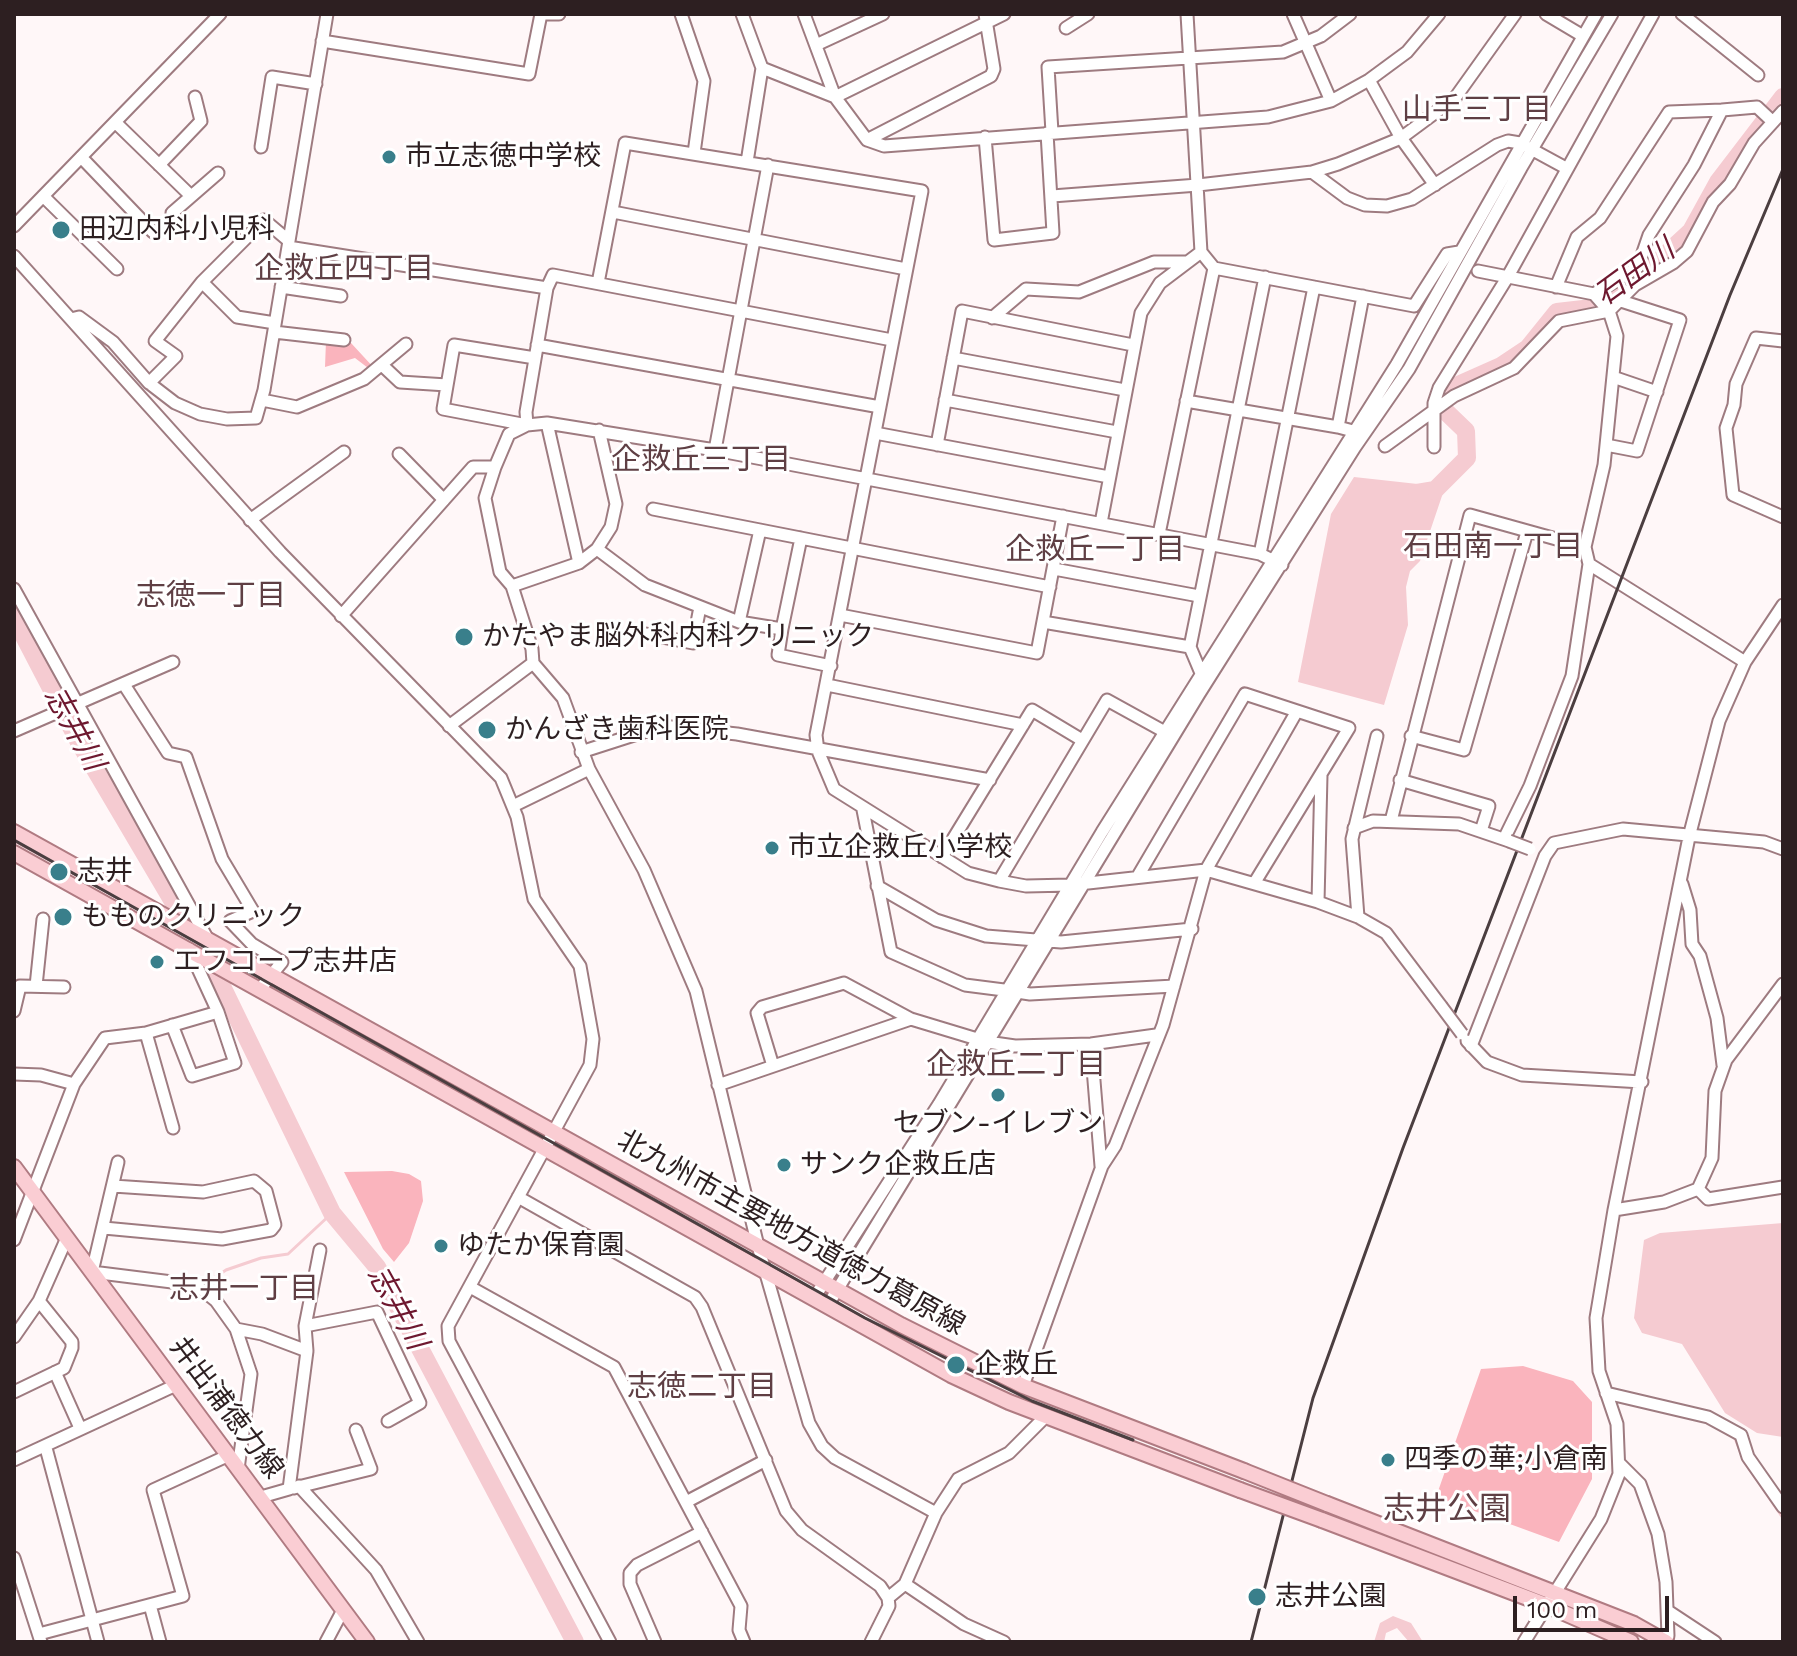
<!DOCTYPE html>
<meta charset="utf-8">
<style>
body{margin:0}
#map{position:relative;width:1797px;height:1656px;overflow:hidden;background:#fff7f8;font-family:"Work Sans",sans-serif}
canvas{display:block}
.frame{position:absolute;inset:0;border:16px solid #2d1f21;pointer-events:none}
.scale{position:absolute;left:1513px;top:1596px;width:156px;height:36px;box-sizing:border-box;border:4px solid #2d1f21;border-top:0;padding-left:10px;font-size:24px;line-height:28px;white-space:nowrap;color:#2d1f21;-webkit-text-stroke:6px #fff;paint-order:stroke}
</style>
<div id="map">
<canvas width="1797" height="1656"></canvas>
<div class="frame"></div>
<div class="scale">100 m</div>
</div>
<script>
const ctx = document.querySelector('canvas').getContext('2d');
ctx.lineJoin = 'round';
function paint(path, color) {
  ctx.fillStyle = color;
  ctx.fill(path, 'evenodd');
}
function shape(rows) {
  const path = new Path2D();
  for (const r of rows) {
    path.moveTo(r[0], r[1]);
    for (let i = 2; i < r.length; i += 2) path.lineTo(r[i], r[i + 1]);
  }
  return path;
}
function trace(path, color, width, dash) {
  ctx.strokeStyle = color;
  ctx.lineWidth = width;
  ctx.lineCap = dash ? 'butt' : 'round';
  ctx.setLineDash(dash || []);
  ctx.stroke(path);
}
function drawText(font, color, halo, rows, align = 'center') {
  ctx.font = font + ' "Work Sans","Noto Sans JP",sans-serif';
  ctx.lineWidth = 6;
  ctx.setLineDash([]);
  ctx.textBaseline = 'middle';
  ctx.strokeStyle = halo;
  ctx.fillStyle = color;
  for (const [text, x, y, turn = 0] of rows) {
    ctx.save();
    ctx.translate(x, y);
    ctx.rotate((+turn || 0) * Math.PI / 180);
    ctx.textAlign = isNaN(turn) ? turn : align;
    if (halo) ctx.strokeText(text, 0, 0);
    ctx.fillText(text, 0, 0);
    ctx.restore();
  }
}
const green = shape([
 [326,341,351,343,375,369,372,371,355,358,325,367],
 [392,1171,409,1174,421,1181,423,1201,409,1243,394,1262,383,1249,344,1172],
 [1523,1366,1573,1381,1592,1402,1592,1479,1559,1542,1436,1497,1481,1369]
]);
const water = shape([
 [1354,477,1445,487,1420,561,1410,571,1406,587,1408,625,1384,705,1298,682,1331,514],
 [1783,1223,1783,1437,1757,1433,1725,1413,1682,1344,1642,1333,1634,1318,1644,1240,1660,1233],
 [1393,1616,1411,1623,1423,1642,1409,1642,1397,1628,1386,1633,1384,1642,1374,1642,1380,1623]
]);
const stream = shape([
 [205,1284,226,1270,261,1258,288,1254,332,1213],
 [1734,1436,1745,1463,1783,1518]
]);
const river = shape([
 [1417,493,1435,490,1467,458,1466,431,1441,407,1447,390,1501,366,1528,348,1557,312,1592,308,1652,267,1691,231,1718,182,1783,97],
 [14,617,80,744,185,922],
 [217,976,332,1213,377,1267,575,1642]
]);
const minor = shape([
 [681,14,704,81,694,153],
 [742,14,762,68,747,162],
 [804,14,835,97,867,140,884,146,1268,117,1331,101,1369,80,1407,52,1439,14],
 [1187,14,1201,252,1214,268,1414,306,1447,254,1459,252],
 [1293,14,1331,101],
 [1546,14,1583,36],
 [1682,14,1758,75],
 [1066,28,1088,14],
 [322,41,529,74,541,14,559,14],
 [816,45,883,14],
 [762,68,835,97,1004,14],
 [1369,80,1401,138,1435,185],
 [1722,110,1757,107,1773,122],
 [115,122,191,196],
 [1052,132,1048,67,1283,52,1321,36,1350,14],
 [985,137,994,240,1053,233,1047,133],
 [867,140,991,76,994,69,985,14],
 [261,147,272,77,316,84],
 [81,157,153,232],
 [159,165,201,121,195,97],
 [1312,172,1347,198,1365,205,1387,206,1412,199,1497,145,1508,141,1520,143,1566,168],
 [43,196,117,269],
 [1052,196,1198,185,1312,172,1338,164,1401,138,1455,98,1515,14],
 [613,212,906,269],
 [172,213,218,173],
 [14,226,220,14],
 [288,247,547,288],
 [14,256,280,552,501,778,517,817,534,899,580,966,593,1039,590,1065,448,1326,449,1341,610,1642],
 [1478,271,1594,294,1609,311,1617,336,1604,465,1585,547,1589,564,1745,662],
 [598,283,625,143,922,191,816,735,818,751,834,789,968,873,999,881,1026,886,1070,885,1206,870,1318,902,1358,917,1386,933,1441,1006],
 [281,287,341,296],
 [1556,287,1577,237,1600,218,1669,112,1722,110,1694,165,1649,235,1638,267,1594,294],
 [992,318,1026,289,1079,292,1154,262,1186,262],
 [71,319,79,317,113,342,149,383,175,403,200,414,227,419,256,418,264,390,327,14],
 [275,323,237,317,202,282,264,220,289,241],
 [274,332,344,340],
 [1783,341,1756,338,1736,384,1734,405,1726,428,1733,495,1783,517],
 [537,345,880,407],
 [953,358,1125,390],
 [383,366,400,382,447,385],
 [1613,377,1657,392],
 [149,383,176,356,155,341,202,282],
 [262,400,297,407,364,379,406,344],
 [945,400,1117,432],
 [1186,401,1338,427],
 [547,423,579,563],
 [527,425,526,412,547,288,553,275,892,340],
 [527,425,443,409,454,345,535,358],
 [1353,431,1338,427,1363,296],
 [875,433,1109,477],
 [937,445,962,311,1133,345],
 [1606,445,1637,451,1680,320,1618,300],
 [1385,446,1454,396,1514,368,1559,321,1609,311,1635,285,1673,263,1687,251,1713,202,1730,184,1754,143,1783,111],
 [1434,447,1434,403,1439,388,1507,278,1653,14],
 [715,450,768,165],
 [399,454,444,500],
 [653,509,1050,587],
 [250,520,344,452],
 [1101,523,1141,313,1160,283,1201,252],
 [1159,534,1214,268],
 [597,549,645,585,739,622,782,629,801,538],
 [1260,554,1314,287],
 [1054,569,1199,596],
 [512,586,579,563,597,549,611,527,616,504,599,430],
 [14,589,207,938],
 [840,615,1037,653,1063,516],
 [341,616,473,467,495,467],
 [739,622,760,530],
 [1043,622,1190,647],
 [782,629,778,655,831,666],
 [646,634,693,643,700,607],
 [1201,673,1190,647,1265,277],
 [827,685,1023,725],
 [125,686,168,753,186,757,222,859,253,911,230,921,252,944,282,962,260,989],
 [449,726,533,663],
 [14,731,173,662],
 [1411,736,1464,750,1527,532],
 [581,752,662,726,737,734,990,780],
 [1400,780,1489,806,1481,831],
 [513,806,589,769],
 [863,810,891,952,965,985,1004,990,1030,994,1174,986],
 [1391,821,1470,515,1585,547],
 [1354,828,1373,821,1459,824,1509,841],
 [1504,839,1530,786,1572,676,1589,564],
 [942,857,1032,710,1082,740],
 [1138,876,1245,694,1349,728,1255,882],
 [999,881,1107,700,1165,732],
 [1682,884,1690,910,1692,944,1700,956,1717,1018,1723,1065],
 [877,886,936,920,986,936,1061,942,1192,929],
 [1318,902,1321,775],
 [1358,917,1352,839,1377,736],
 [36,986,43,919],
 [14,1011,20,986,64,987],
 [172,1025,192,1076,235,1063,218,1012],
 [146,1033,173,1128],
 [1467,1041,1487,1062,1522,1075,1642,1082],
 [1091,1044,1101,1166],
 [1471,1046,1545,856,1554,843,1623,829,1764,842,1783,849],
 [773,1066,757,1013,762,1007,844,983,911,1019,987,1042,1015,1046,1091,1044,1156,1035],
 [14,1074,41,1075,74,1084,105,1038,146,1033,218,1012,189,949],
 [718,1085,911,1019],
 [118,1162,92,1272,196,1285,216,1301,236,1329,251,1374,238,1469],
 [1698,1189,1708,1199,1783,1187],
 [518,1197,695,1297,702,1307,786,1511,802,1530,880,1586,888,1598,889,1606,871,1642],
 [1614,1210,1664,1202,1698,1189,1712,1158,1715,1091,1726,1060,1783,984],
 [104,1228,222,1239,271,1230,275,1225,266,1191,254,1181,203,1192,113,1186],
 [14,1240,74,1084],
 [470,1287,614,1367,741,1606,739,1630,744,1642],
 [814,1298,939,1104,1102,832,1397,364,1596,14],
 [828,1305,1199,694,1355,447,1409,369,1521,168,1612,14],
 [305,1326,377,1312,420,1403,388,1421],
 [236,1329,262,1334,307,1351,289,1489,261,1497],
 [14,1337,39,1301,66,1240],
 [307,1351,305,1326,320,1250],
 [55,1372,80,1428],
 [1023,1386,1102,1166,1115,1146,1163,1025,1206,870,1297,711],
 [14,1392,64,1368,72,1348,72,1342,39,1301],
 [1606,1393,1708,1417,1741,1435,1748,1457,1783,1507],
 [46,1448,98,1642],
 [14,1460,176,1385],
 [1620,1464,1640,1484,1658,1534,1666,1582,1668,1636],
 [299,1486,376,1570,418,1642],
 [294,1488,371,1469,356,1430],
 [686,1502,766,1460],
 [936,1513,835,1458,822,1446,809,1423,758,1246,696,991,644,870,589,769,563,698,533,663,532,649,512,586,500,572,485,498,495,467,509,434,527,425,547,423,715,450,1260,554,1282,565],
 [14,1558,41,1642],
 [905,1584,964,1624,1004,1642],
 [888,1598,905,1584,936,1513,958,1479,1009,1453,1046,1416],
 [150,1605,160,1642],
 [1668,1611,1715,1642],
 [39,1634,183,1596,153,1490,227,1456],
 [326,1642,343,1610],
 [655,1642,630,1584,630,1573,637,1565,702,1532],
 [1524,1642,1601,1519,1619,1474,1617,1424,1599,1371,1596,1318,1614,1210,1689,837,1719,721,1745,662,1783,605]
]);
const major = shape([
 [14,832,901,1325,1023,1386,1244,1471],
 [14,853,951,1375,1009,1402,1240,1490],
 [14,1167,367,1642],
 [1327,1504,1634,1624,1666,1642],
 [1322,1520,1546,1605,1631,1642]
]);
const rail = shape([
 [14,840,865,1318,1032,1401,1133,1440],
 [1251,1642,1313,1398,1403,1148,1730,295,1783,169]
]);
const minorBridge = shape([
 [1509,841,1530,849],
 [1441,1006,1462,1034]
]);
const majorBridge = shape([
 [1244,1471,1327,1504],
 [1240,1490,1322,1520]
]);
const markers = [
 [389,157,8,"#397f8b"],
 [61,230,10,"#397f8b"],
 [464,637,10,"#397f8b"],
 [487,730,10,"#397f8b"],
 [772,848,8,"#397f8b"],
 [59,872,10,"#397f8b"],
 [63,917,10,"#397f8b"],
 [157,962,8,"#397f8b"],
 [998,1095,8,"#397f8b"],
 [784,1165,8,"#397f8b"],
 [441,1246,8,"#397f8b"],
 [956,1365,10,"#397f8b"],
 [1388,1460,8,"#397f8b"],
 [1257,1597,10,"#397f8b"]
];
const poiNames = [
 ["市立志徳中学校",405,157],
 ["田辺内科小児科",79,230],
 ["かたやま脳外科内科クリニック",482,637],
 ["かんざき歯科医院",505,730],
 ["市立企救丘小学校",788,848],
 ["志井",77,872],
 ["もものクリニック",81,917],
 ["エフコープ志井店",173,962],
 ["セブン-イレブン",998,1124,"center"],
 ["サンク企救丘店",800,1165],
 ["ゆたか保育園",457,1246],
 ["企救丘",974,1365],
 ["四季の華;小倉南",1404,1460],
 ["志井公園",1275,1597]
];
const streetNames = [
 ["北九州市主要地方道徳力葛原線",791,1233,29],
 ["井出浦徳力線",226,1408,53]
];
const neighbourhoodNames = [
 ["山手三丁目",1477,110],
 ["企救丘四丁目",344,269],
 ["企救丘三丁目",701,460],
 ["石田南一丁目",1493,547],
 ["企救丘一丁目",1095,550],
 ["志徳一丁目",211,596],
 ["企救丘二丁目",1016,1065],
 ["志井一丁目",244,1289],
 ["志徳二丁目",702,1387]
];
const waterNames = [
 ["石田川",1635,273,-36],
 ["志井川",74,729,61],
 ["志井川",397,1308,61]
];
const quarterNames = [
 ["志井公園",1447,1510]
];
paint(green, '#fab4bd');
paint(water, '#f5cbd1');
trace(stream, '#f5cbd1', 3);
trace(river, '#f5cbd1', 18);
trace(minor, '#9e7b80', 15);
trace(major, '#b07b82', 18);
trace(minor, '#fff', 11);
trace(major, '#facdd3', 14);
trace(rail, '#4b3e40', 3);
trace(minorBridge, '#9e7b80', 15, []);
trace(majorBridge, '#b07b82', 18, []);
trace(minorBridge, '#fff', 11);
trace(majorBridge, '#facdd3', 14);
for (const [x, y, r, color] of markers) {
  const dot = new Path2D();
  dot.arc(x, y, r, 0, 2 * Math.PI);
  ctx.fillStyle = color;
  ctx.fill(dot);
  trace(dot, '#fff', 3);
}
drawText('28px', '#2d1f21', '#fff', poiNames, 'left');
drawText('28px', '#2d1f21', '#fff', streetNames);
drawText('30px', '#5f3f44', '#fff', neighbourhoodNames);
drawText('italic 30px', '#6e182f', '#fff', waterNames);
drawText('32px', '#5f3f44', '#fff', quarterNames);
</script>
